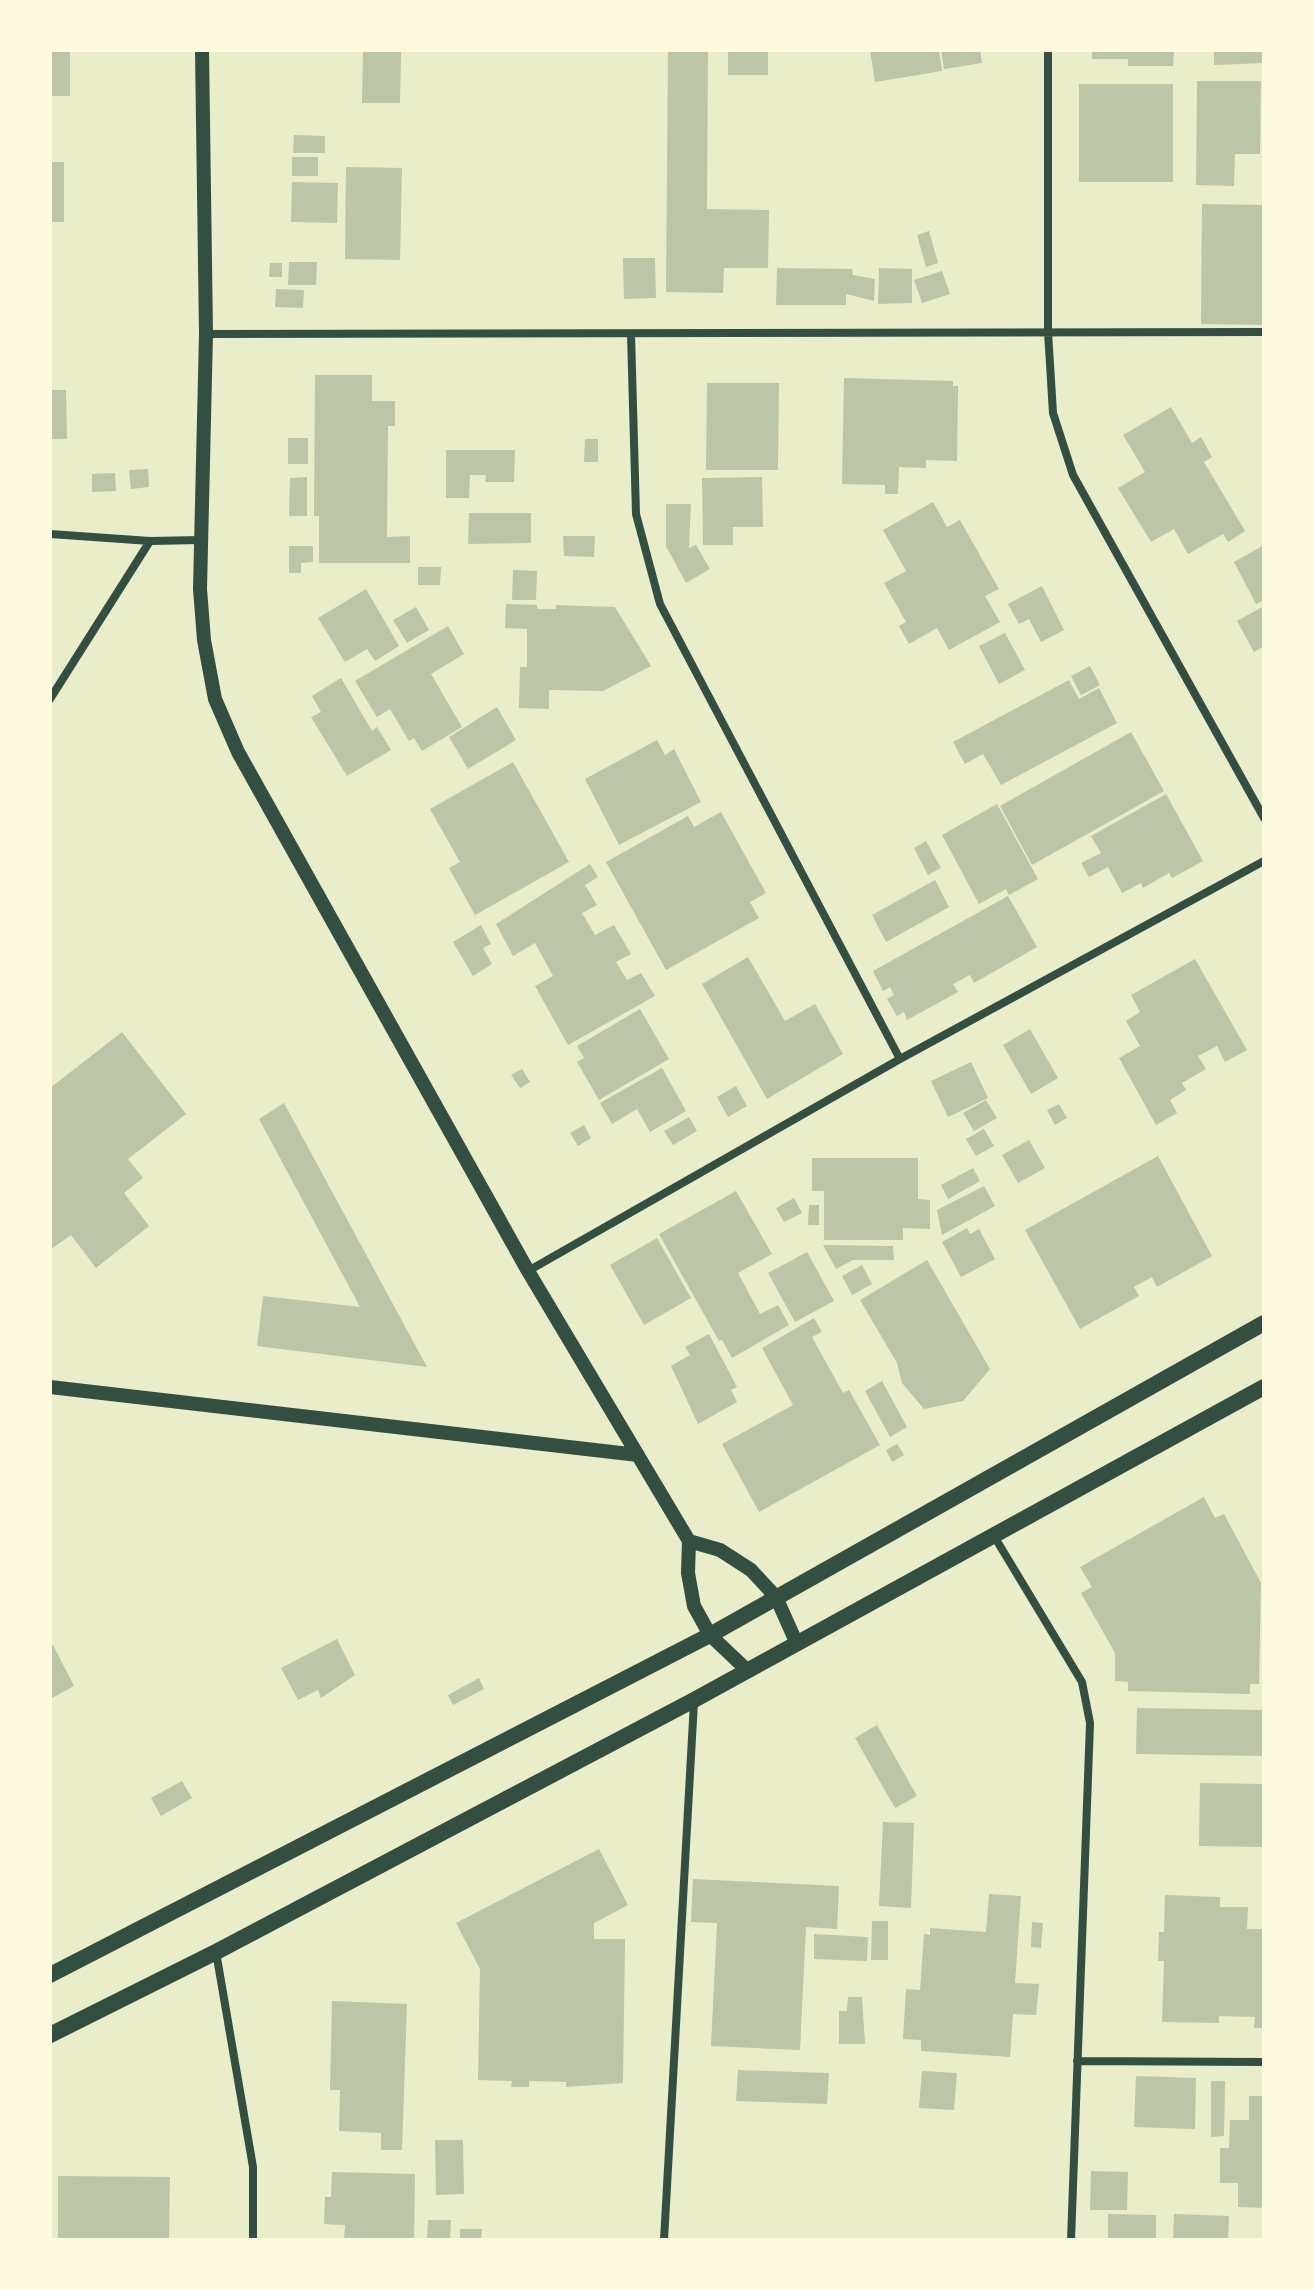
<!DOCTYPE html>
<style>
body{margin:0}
#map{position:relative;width:1314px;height:2290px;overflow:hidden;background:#e9edc9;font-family:Manrope,sans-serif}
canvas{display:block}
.frame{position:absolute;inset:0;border:52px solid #fefae0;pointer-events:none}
</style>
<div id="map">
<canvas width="1314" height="2290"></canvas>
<div class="frame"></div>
</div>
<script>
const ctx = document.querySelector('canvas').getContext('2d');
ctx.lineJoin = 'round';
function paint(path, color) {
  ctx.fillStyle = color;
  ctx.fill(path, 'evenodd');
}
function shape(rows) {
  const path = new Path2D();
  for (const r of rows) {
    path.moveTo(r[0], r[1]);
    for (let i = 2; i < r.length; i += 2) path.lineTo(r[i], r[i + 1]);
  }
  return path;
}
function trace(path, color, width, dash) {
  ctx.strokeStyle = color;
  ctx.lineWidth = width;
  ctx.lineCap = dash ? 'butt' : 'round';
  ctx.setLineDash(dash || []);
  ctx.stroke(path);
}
const building = shape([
 [50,50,70,50,70,96,50,96],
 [363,50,401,50,400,103,362,103],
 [668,50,708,50,707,209,769,210,768,268,724,268,723,293,666,292],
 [728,50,768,50,768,75,728,75],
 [870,50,939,50,942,71,875,82],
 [941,50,980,50,982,63,944,69],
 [1092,50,1174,50,1173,66,1128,66,1128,59,1092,59],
 [1214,50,1264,50,1264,63,1214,65],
 [1197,81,1261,81,1260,154,1235,154,1234,186,1196,185],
 [1079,84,1173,84,1173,182,1079,182],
 [294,135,325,136,325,153,293,153],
 [292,157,318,157,318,176,292,176],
 [50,162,64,162,64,222,50,222],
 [346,167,402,168,400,260,345,259],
 [292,182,338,183,337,223,291,222],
 [1202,204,1264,205,1264,325,1201,324],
 [929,231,938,263,926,267,917,235],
 [623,258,655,258,656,298,624,299],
 [289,262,317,262,316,285,288,285],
 [270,263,282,263,282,277,269,277],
 [777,268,852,269,853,275,875,279,874,301,846,294,846,305,776,305],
 [879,268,912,269,912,303,878,304],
 [942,271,950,294,922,303,914,280],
 [276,289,304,290,303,308,275,307],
 [315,375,372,375,372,401,395,401,395,426,388,426,387,537,410,536,410,563,319,563,319,516,314,516],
 [844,378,953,381,953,386,958,386,957,461,926,460,926,468,899,467,898,494,885,494,885,485,842,484],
 [707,383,779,383,778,470,706,470],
 [50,390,66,390,67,439,50,439],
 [1171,407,1192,443,1201,437,1212,457,1204,462,1245,531,1228,542,1223,534,1188,554,1174,529,1151,542,1118,488,1145,472,1123,435],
 [288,438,308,438,308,464,288,464],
 [585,439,598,439,598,462,584,462],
 [446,450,515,450,514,482,485,482,486,475,470,475,469,498,446,498],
 [148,469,149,487,131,489,129,470],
 [115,473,116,491,92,492,92,474],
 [307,477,307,516,289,516,290,478],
 [762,477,763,527,733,527,733,545,703,545,702,478],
 [933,502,947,527,960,520,999,589,985,596,1000,622,949,650,937,628,909,644,899,626,906,622,884,583,906,571,883,530],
 [666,504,691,504,689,548,696,545,710,569,686,583,666,546],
 [469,513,531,513,531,543,468,544],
 [563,536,595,536,594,557,564,556],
 [1264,545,1264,600,1256,604,1234,562],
 [289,546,313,546,313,562,301,563,301,573,289,573],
 [418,567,441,567,440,585,418,585],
 [513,570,537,571,536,600,512,600],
 [1042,586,1064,630,1041,642,1029,619,1019,624,1008,604],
 [366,589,399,646,375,661,367,649,345,662,318,618],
 [506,604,537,605,537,609,556,609,556,605,615,607,651,666,603,691,549,690,549,709,519,708,520,667,527,667,527,629,505,628],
 [1264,606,1264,646,1254,652,1237,621],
 [416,607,429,630,407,643,393,620],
 [448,626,464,654,431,674,462,727,422,751,414,738,409,741,390,709,377,717,355,681],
 [1005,633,1025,670,999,684,979,646],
 [1090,666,1100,685,1081,695,1071,676],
 [341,678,372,731,377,727,391,750,347,776,311,717,321,712,312,696],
 [1069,680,1079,699,1099,688,1117,723,1001,785,983,754,965,764,953,742],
 [497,707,516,740,468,769,449,737],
 [1131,732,1164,791,1032,865,1000,806],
 [657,740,665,755,674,749,701,802,619,845,585,779],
 [513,762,569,862,475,915,449,868,460,862,430,809],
 [1166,794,1203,861,1172,878,1169,873,1143,888,1141,883,1122,893,1108,867,1089,877,1081,863,1101,853,1091,836],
 [997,804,1038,879,1009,895,1006,889,979,904,942,835],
 [721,812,766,893,750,902,759,918,666,970,606,862,688,816,694,827],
 [926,841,941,868,928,875,914,848],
 [590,864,598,877,585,885,597,905,582,913,595,935,614,925,631,954,616,962,627,980,641,973,655,996,568,1045,535,986,553,976,535,943,513,956,496,924],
 [935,880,949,907,886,942,872,915],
 [1008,896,1037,947,974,983,970,975,953,984,958,992,907,1020,904,1012,897,1016,887,999,894,995,890,987,883,991,873,971],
 [481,925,491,944,483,948,492,964,473,976,453,942],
 [748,957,785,1021,815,1004,843,1054,767,1099,702,984],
 [1195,959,1247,1050,1225,1062,1217,1046,1198,1056,1206,1069,1182,1083,1186,1090,1170,1100,1177,1113,1156,1125,1119,1058,1140,1046,1126,1021,1140,1012,1131,995],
 [640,1009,669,1059,599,1100,577,1062,584,1058,577,1046],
 [1030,1029,1058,1078,1031,1094,1003,1045],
 [122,1032,186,1114,128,1159,143,1178,124,1193,149,1226,96,1268,71,1235,50,1250,50,1088],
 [971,1062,988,1098,948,1117,931,1081],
 [662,1068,686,1111,650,1132,637,1109,612,1124,600,1103],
 [522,1069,530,1082,520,1088,511,1075],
 [736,1086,747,1106,728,1117,717,1097],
 [986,1100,997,1118,974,1131,963,1113],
 [284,1103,427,1367,257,1346,263,1296,360,1307,259,1119],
 [1059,1104,1067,1118,1055,1125,1047,1110],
 [689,1117,697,1131,673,1145,664,1131],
 [584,1125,591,1138,578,1146,570,1133],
 [984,1129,994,1146,976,1156,966,1139],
 [1029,1140,1045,1168,1018,1183,1002,1155],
 [1158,1156,1212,1256,1157,1287,1152,1277,1134,1287,1139,1296,1080,1329,1025,1230],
 [812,1158,918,1158,918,1199,930,1200,930,1229,903,1228,903,1240,824,1240,824,1191,812,1191],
 [973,1168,980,1181,948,1199,941,1185],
 [984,1186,995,1206,942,1235,937,1210],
 [736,1191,772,1254,738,1273,760,1314,778,1305,789,1325,732,1358,722,1340,719,1341,659,1234],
 [794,1198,802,1213,784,1222,776,1208],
 [809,1205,819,1205,819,1225,808,1225],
 [967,1228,970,1234,979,1229,995,1259,961,1277,942,1242],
 [657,1238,691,1298,644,1325,610,1265],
 [823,1245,893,1246,894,1260,853,1260,836,1269],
 [807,1252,834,1301,795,1322,768,1273],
 [927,1260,990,1369,963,1401,924,1409,902,1383,897,1363,860,1300],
 [862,1265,872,1284,852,1295,842,1276],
 [814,1318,822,1332,812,1337,843,1393,849,1390,880,1445,759,1512,722,1444,793,1405,762,1348],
 [709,1334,737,1387,731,1390,737,1402,698,1424,671,1366,690,1355,685,1347],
 [882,1381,907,1427,890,1437,865,1391],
 [897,1444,904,1455,892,1462,886,1450],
 [1204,1497,1215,1518,1224,1514,1261,1583,1259,1684,1250,1684,1250,1694,1128,1691,1128,1682,1115,1681,1115,1653,1081,1593,1092,1587,1080,1567],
 [337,1639,355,1675,321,1698,318,1690,298,1700,281,1668],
 [53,1645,74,1686,50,1699,50,1646],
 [479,1678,484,1689,453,1705,448,1695],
 [1137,1708,1264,1710,1264,1756,1136,1754],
 [877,1725,917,1796,895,1808,855,1738],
 [182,1781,192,1798,161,1816,151,1798],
 [1200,1783,1264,1784,1264,1847,1199,1846],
 [883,1822,914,1823,911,1908,879,1906],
 [599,1849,628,1905,594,1923,594,1939,625,1939,623,2083,566,2087,566,2082,529,2081,529,2087,511,2087,512,2081,478,2080,480,1969,456,1923],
 [693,1879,839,1886,837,1929,806,1927,800,2050,711,2046,717,1923,691,1922],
 [989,1894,1021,1896,1015,1983,1039,1984,1036,2015,1013,2014,1010,2057,921,2051,921,2040,903,2039,906,1989,920,1990,924,1934,930,1935,930,1928,986,1932],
 [1165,1895,1220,1897,1220,1907,1248,1907,1247,1929,1264,1929,1264,2028,1254,2028,1255,2017,1219,2016,1219,2023,1162,2022,1164,1961,1158,1961,1159,1932,1164,1932],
 [872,1921,888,1921,888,1960,871,1960],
 [1032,1922,1043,1923,1041,1948,1031,1947],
 [814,1934,868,1937,867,1961,814,1959],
 [848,1997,862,1997,865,2044,839,2044,839,2011,847,2011],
 [332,2001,407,2004,402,2150,381,2150,381,2133,339,2131,340,2090,330,2090],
 [738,2070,829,2073,827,2104,736,2101],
 [922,2071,957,2073,954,2110,919,2108],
 [1136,2076,1196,2078,1195,2129,1134,2127],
 [1211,2081,1225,2081,1224,2136,1211,2137],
 [1249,2096,1264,2096,1264,2208,1238,2207,1238,2183,1220,2183,1220,2148,1229,2148,1230,2120,1249,2120],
 [435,2140,463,2140,464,2194,436,2195],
 [1091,2171,1128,2172,1127,2210,1090,2210],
 [332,2172,415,2174,414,2240,344,2240,345,2225,324,2224,325,2197,331,2197],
 [58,2176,170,2177,169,2240,58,2240],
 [1108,2214,1156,2215,1156,2240,1108,2240],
 [1174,2214,1229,2216,1228,2240,1173,2240],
 [428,2220,451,2220,450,2240,427,2240],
 [460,2229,482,2229,481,2240,460,2240]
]);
const minor = shape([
 [1048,50,1048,332,1053,413,1073,475,1264,818],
 [206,334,1264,332],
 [631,334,636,514,660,604,900,1059],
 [50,534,150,541,201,540],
 [50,699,150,541],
 [528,1271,900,1059,1264,861],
 [994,1536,1082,1682,1090,1723,1071,2240],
 [216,1952,253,2167,253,2240],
 [1077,2061,1264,2062],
 [664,2240,694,1702]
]);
const tertiary = shape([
 [202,50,206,334,200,589,204,640,215,699,238,752,528,1271,689,1541,688,1573,694,1606,710,1635,748,1671],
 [50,1387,638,1455],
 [689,1541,720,1550,751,1570,776,1597,797,1644]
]);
const secondary = shape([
 [50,1975,710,1635,1264,1323],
 [50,2035,216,1952,694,1700,1264,1387]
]);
paint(building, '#bcc5a7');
trace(minor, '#344e41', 8);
trace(tertiary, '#344e41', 14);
trace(secondary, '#344e41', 16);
</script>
